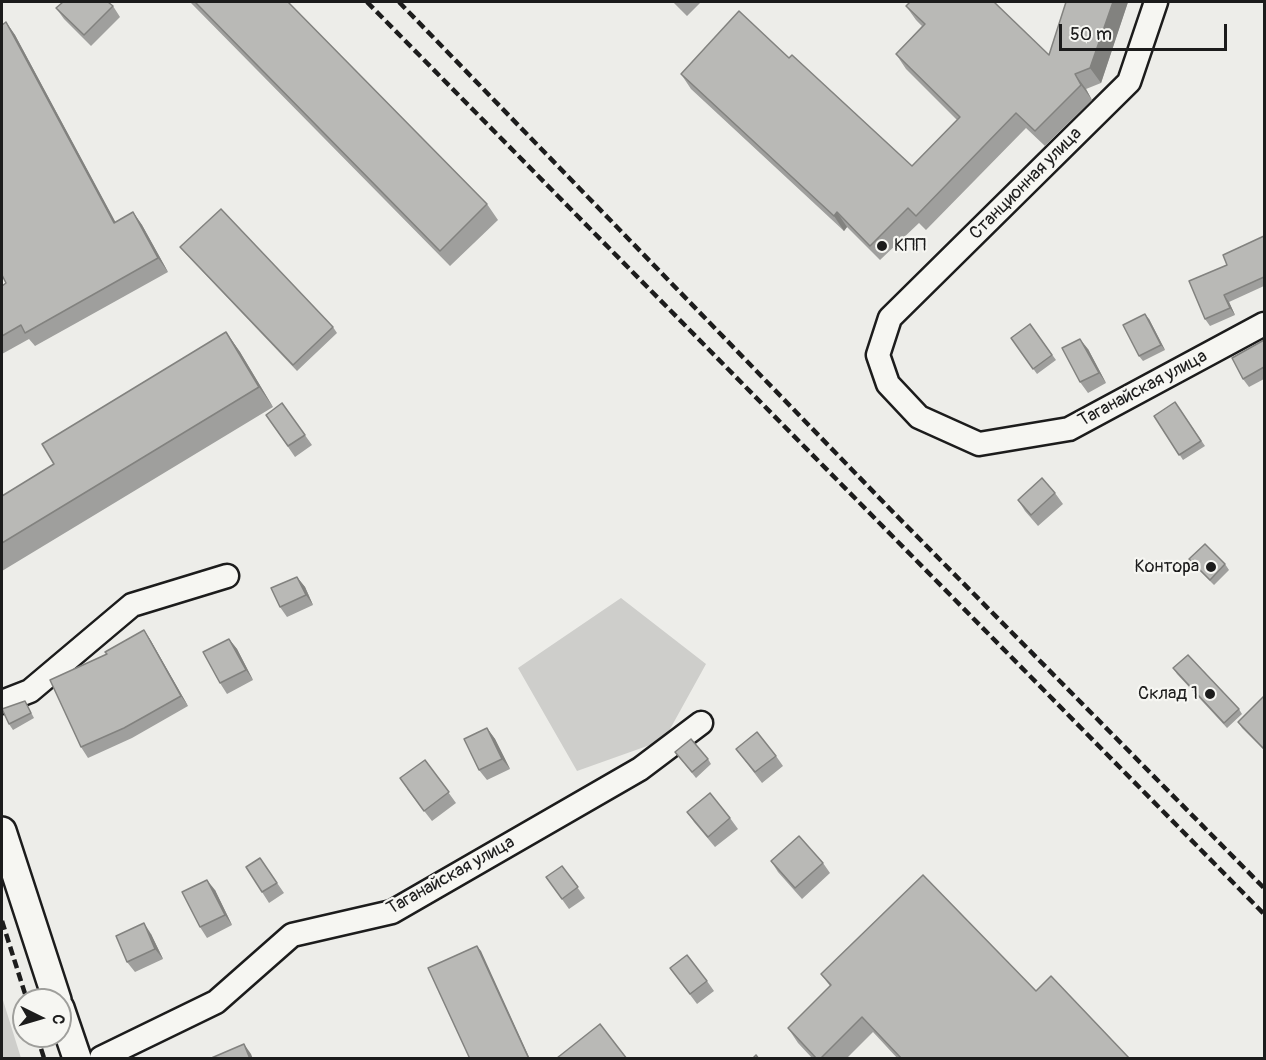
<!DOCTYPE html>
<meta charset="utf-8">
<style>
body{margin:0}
#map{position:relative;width:1266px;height:1060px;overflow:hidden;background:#edede9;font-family:Pangolin,sans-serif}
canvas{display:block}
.frame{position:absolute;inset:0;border:3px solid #1c1c1c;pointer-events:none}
.north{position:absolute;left:12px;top:988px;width:60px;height:60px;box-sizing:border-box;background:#f6f6f2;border:2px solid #9f9f9c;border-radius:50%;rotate:95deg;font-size:16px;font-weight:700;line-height:24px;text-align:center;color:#1c1c1c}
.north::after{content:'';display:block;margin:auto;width:21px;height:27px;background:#1c1c1c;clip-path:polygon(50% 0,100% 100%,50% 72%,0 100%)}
.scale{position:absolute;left:1059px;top:24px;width:168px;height:27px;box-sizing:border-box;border:3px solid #1c1c1c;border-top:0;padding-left:8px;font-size:18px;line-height:21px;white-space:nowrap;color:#1c1c1c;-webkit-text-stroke:4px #f6f6f2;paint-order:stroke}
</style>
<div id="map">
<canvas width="1266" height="1060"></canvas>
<div class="frame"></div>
<div class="north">С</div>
<div class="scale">50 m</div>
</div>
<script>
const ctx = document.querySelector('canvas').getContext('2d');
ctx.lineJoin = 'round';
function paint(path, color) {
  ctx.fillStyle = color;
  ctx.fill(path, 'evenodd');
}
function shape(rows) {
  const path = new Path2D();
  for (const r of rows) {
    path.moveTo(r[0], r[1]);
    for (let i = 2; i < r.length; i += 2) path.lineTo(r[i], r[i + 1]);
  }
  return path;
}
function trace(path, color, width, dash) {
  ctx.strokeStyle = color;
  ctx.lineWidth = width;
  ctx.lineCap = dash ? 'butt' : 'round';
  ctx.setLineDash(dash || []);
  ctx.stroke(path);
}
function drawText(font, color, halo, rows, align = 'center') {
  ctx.font = font + ' Pangolin,sans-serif';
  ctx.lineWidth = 4.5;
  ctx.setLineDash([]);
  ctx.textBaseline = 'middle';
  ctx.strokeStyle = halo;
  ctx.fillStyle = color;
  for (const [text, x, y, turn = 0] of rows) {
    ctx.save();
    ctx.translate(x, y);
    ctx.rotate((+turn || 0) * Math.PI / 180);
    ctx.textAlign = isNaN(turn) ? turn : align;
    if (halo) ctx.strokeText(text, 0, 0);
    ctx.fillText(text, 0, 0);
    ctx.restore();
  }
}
const green = shape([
 [621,598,706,664,664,740,577,771,518,668],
 [2,997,21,1058,2,1058]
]);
const minor = shape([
 [1156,2,1129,82,890,318,878,355,888,384,919,417,979,444,1069,429,1264,324],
 [2,702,30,691,132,605,227,576],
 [101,1058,216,1002,292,935,392,912,640,769,701,723]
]);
const tertiary = shape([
 [2,831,57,1000],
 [60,1008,77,1058]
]);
const rail = shape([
 [367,2,1264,914],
 [399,2,891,510,1264,888],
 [2,921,27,1000],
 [37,1036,44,1058]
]);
const wall = shape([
 [190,2,288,2,487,204,498,220,450,266],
 [673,2,701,2,687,16],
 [1066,2,1128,2,1101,83,1086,89,1092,100,1045,146,1026,128,926,230,919,223,880,260,847,227,844,231,691,89,681,74,789,58,912,166,957,120,906,69,896,54,922,26,916,20,906,6,1049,55],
 [113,6,120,17,91,46,64,19,56,8],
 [6,22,15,35,115,222,133,212,142,225,168,272,35,346,29,339,2,354,2,286,6,283],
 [1264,236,1264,286,1229,302,1235,315,1210,326,1205,319],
 [180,247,333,327,337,333,297,371,184,252],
 [1149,319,1165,350,1143,361,1139,356],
 [1030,324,1056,360,1037,374,1011,338],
 [226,332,240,352,273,407,2,571,2,496,54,464],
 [1264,340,1264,379,1249,387,1243,379],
 [1088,349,1106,383,1088,393,1080,382],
 [1175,402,1205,446,1183,460,1154,416],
 [282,403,312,445,295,457,266,415],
 [1055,493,1063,504,1038,526,1025,511,1018,500],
 [1189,559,1225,564,1229,570,1214,585,1193,564],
 [297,577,305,587,313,605,287,617,280,607],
 [144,630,151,641,188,706,132,738,88,758,81,747,107,654],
 [229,639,237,649,253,680,227,694,220,683],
 [1173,668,1239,709,1242,714,1227,728,1177,674],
 [1264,696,1264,750,1242,728,1238,722],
 [25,701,34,718,13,730,9,724],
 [487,728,495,739,510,769,487,780,479,770],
 [736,749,776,756,783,766,762,783],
 [675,752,708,759,711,764,696,778],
 [425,760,456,803,432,821,407,789],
 [687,812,730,818,738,829,715,847,694,822],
 [260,858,284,893,269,903,262,892],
 [771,861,823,863,830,873,802,899,778,872],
 [562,866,585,898,569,909,546,877],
 [215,890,232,925,207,938,200,927],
 [151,934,163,959,135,972,127,962],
 [670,968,707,981,714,991,697,1004],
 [821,974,1036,991,1130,1059,898,1059,873,1032,846,1059,813,1059,798,1043,788,1028,830,986]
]);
const shadedWall = shape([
 [1113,2,1128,2,1101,83,1090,68],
 [6,22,15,35,123,236,114,223],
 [1075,74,1086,89,1092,100,1081,85],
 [133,212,142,225,168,272,158,258],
 [837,212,847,227,844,231,834,216],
 [1224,295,1229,302,1235,315,1230,308],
 [1145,314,1149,319,1165,350,1161,345],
 [226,332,240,352,273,407,259,387],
 [1080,339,1088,349,1106,383,1099,373],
 [297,577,305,587,313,605,306,595],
 [144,630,151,641,188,706,181,696],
 [229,639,237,649,253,680,246,670],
 [487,728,495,739,510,769,502,759],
 [207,880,215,890,232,925,225,915],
 [144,923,151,934,163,959,155,949],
 [477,946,481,951,530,1059,529,1059],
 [244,1044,251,1054,253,1059,250,1059]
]);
const building = shape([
 [63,2,108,2,113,6,84,35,56,8,63,2],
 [195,2,288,2,487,204,440,251,195,2],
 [910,2,994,2,1049,55,1066,2,1113,2,1090,68,1075,74,1081,85,1035,131,1016,113,916,216,908,208,870,246,837,212,834,216,681,74,739,11,789,58,792,55,912,166,960,117,896,54,925,24,906,6,910,2],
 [6,22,114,223,133,212,158,258,25,333,21,325,2,336,2,286,6,283,2,275,2,25,6,22],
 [221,209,333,327,293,365,180,247,221,209],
 [1264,236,1264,277,1224,295,1230,308,1205,319,1189,281,1227,265,1223,255,1264,236],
 [1145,314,1161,345,1139,356,1123,325,1145,314],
 [1030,324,1052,355,1033,369,1011,338,1030,324],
 [226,332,259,387,2,543,2,496,54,464,42,444,226,332],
 [1080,339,1099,373,1080,382,1062,348,1080,339],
 [1264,340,1264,367,1243,379,1232,358,1264,340],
 [1175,402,1201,441,1179,455,1154,416,1175,402],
 [282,403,305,435,288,446,266,415,282,403],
 [1042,478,1055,493,1031,515,1018,500,1042,478],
 [1205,544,1225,564,1210,580,1189,559,1205,544],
 [297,577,306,595,280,607,271,588,297,577],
 [144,630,181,696,124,728,81,747,50,680,107,654,105,652,144,630],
 [229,639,246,670,220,683,203,652,229,639],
 [1188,655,1239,709,1224,723,1173,668,1188,655],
 [1264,696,1264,749,1238,722,1264,696],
 [25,701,31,713,9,724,2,709,25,701],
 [487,728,502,759,479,770,464,739,487,728],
 [757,732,776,756,755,772,736,749,757,732],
 [691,739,708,759,692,772,675,752,691,739],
 [425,760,449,792,424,811,400,778,425,760],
 [710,793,730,818,708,837,687,812,710,793],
 [799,836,823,863,795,888,771,861,799,836],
 [260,858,277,883,262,892,246,867,260,858],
 [562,866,578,887,562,899,546,877,562,866],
 [923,875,1036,991,1051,976,1130,1059,902,1059,862,1017,820,1059,817,1059,788,1028,831,985,821,974,923,875],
 [207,880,225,915,200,927,182,892,207,880],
 [144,923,155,949,127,962,116,936,144,923],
 [477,946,529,1059,470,1059,428,968,477,946],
 [687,955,707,981,690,994,670,968,687,955],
 [600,1024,627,1059,558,1059,557,1058,600,1024],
 [244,1044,250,1059,209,1059,244,1044],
 [756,1055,759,1059,752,1059,756,1055]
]);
const markers = [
 [882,246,6,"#1c1c1c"],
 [1211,567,6,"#1c1c1c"],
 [1210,694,6,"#1c1c1c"]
];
const streetNames = [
 ["Станционная улица",1026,184,-45],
 ["Таганайская улица",1143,389,-28],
 ["Таганайская улица",451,876,-29]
];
const poiNames = [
 ["КПП",894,246,"left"],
 ["Контора",1199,567],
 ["Склад 1",1198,694]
];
paint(green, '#cececb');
trace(minor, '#1c1c1c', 27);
trace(tertiary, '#1c1c1c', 32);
trace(minor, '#f6f6f2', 22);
trace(tertiary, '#f6f6f2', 27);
trace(rail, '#1c1c1c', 4.5, [9, 4.5]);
paint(wall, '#9f9f9d');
paint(shadedWall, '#82827f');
paint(building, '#b9b9b6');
trace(building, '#82827f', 1.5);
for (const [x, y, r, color] of markers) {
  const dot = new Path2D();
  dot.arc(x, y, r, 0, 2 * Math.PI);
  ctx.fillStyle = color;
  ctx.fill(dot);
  trace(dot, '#f6f6f2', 2);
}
drawText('18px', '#1c1c1c', '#f6f6f2', streetNames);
drawText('18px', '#1c1c1c', '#f6f6f2', poiNames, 'right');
</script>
